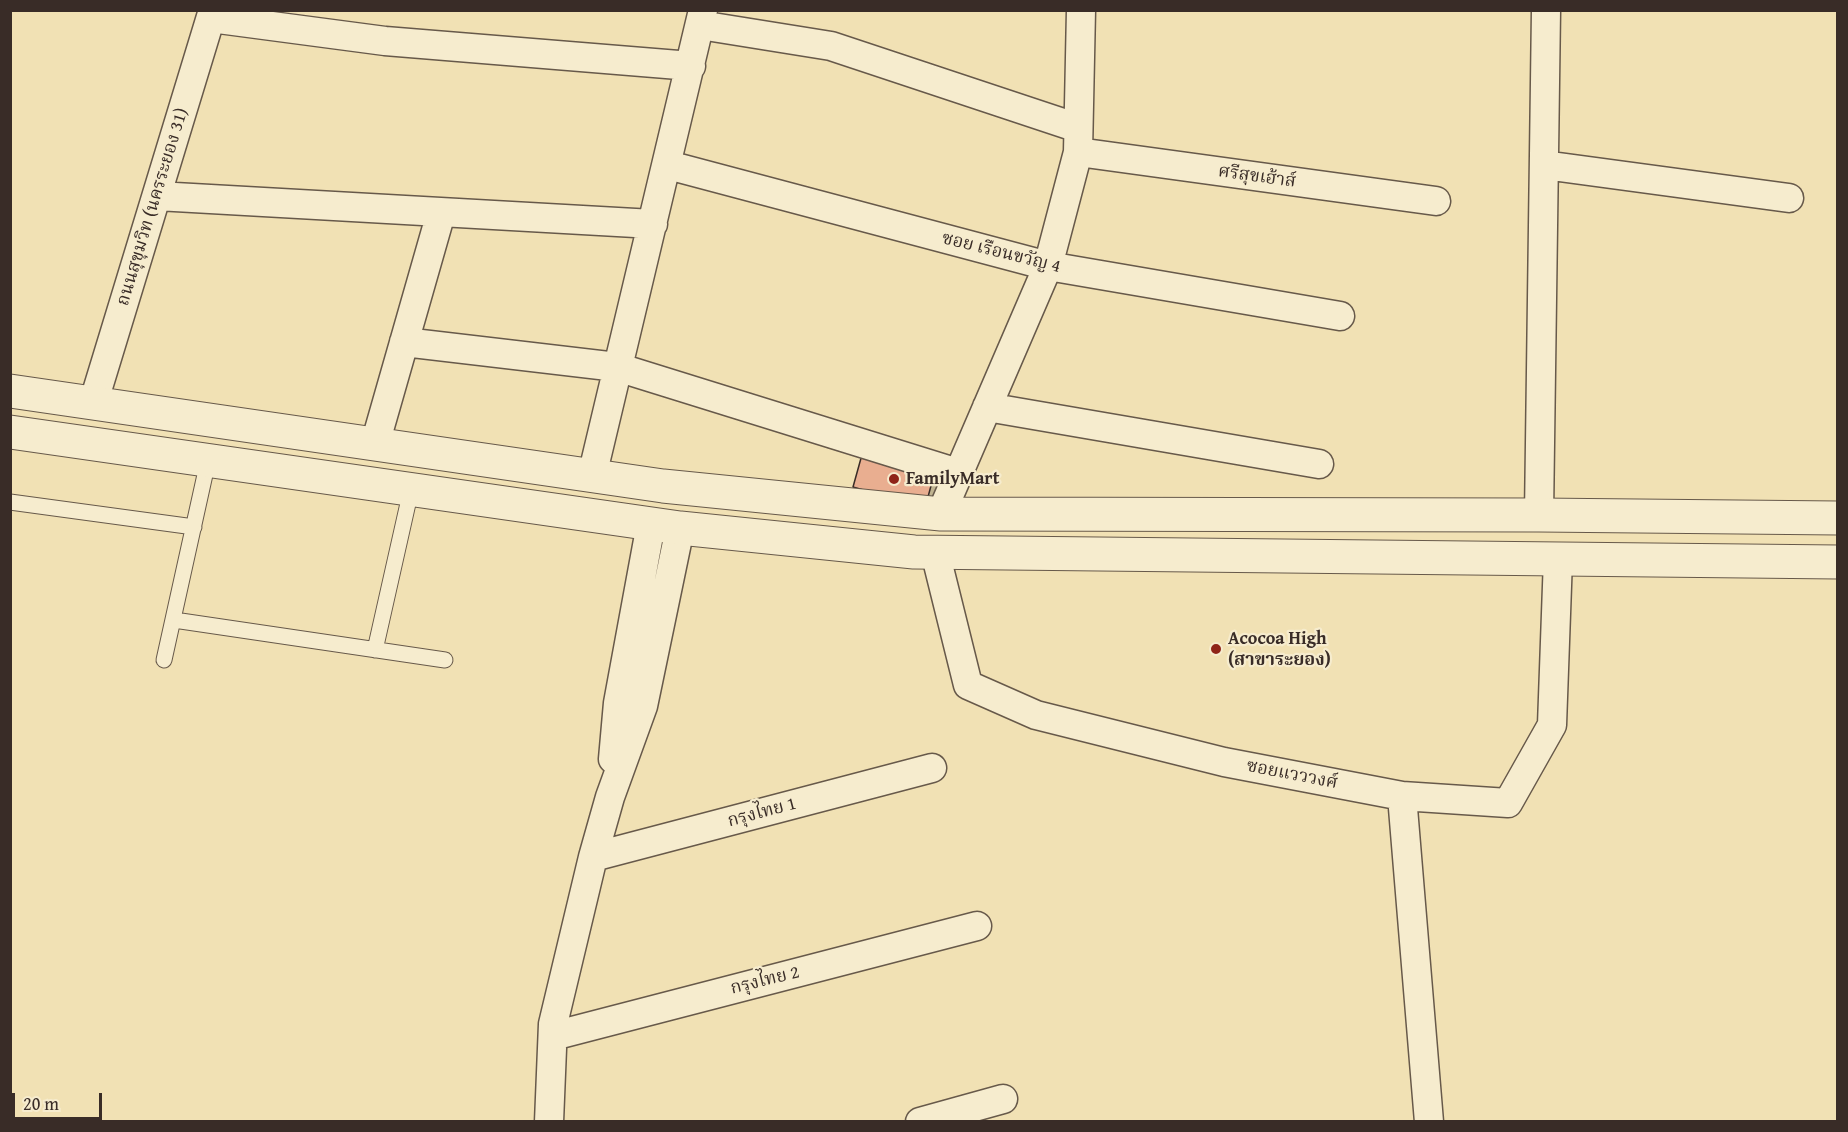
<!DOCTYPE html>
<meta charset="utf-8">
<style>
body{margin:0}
#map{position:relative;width:1848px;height:1132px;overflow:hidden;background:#f1e1b4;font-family:"Gentium Book Plus",serif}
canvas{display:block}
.frame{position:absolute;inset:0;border:12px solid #392c27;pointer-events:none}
.scale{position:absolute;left:12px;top:1093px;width:90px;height:27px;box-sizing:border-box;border:3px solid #392c27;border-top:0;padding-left:8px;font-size:18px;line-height:21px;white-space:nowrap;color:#392c27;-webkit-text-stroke:4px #f6ecce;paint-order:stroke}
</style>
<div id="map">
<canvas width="1848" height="1132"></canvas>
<div class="frame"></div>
<div class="scale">20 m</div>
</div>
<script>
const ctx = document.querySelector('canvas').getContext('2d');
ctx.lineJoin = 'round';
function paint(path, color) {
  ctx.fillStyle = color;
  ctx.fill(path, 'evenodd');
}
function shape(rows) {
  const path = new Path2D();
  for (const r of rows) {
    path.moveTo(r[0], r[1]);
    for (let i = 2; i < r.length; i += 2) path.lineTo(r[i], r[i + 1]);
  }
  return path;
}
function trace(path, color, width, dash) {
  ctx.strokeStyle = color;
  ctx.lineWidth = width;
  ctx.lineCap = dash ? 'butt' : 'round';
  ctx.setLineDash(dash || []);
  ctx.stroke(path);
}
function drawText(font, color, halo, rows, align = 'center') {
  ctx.font = font + ' "Gentium Book Plus","Noto Serif Thai",serif';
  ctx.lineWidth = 4.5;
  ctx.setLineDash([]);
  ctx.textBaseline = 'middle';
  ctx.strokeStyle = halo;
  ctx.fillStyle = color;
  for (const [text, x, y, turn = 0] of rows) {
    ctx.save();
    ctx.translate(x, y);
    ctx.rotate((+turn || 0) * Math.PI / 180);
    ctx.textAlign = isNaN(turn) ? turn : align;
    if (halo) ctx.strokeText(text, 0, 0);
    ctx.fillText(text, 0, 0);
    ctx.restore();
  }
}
const shadow = shape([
 [934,473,944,490,934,524,864,504,854,487]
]);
const building = shape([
 [863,451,935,471,925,508,853,487,863,451]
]);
const service = shape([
 [10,502,194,527],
 [174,620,445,660],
 [375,650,411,490],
 [164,660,208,461]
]);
const minor = shape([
 [211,18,385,41,691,66],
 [700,25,831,46,1078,128],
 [1078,152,1436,201],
 [668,165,1048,266,1340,316],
 [1544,165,1789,198],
 [157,196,653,224],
 [404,342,617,367,958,473],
 [93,404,213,10],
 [987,407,1319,464],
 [375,444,441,213],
 [592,476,703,10],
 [941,514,1048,266,1078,152,1081,10],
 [1539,515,1546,10],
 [935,552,968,685,1036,715,1224,762,1402,796,1508,803,1552,725,1558,558],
 [613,759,618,703,651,524],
 [1402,796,1429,1122],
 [593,857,932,768],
 [553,1036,977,926],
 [549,1122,553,1024,593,857,610,797,643,706,680,528],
 [920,1122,1003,1099]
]);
const tertiary = shape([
 [10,391,663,486,941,514,1539,515,1838,518],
 [10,432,680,528,914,552,1838,562]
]);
const markers = [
 [894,479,6,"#8f2418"],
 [1216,649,6,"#8f2418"]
];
const streetNames = [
 ["ศรีสุขเฮ้าส์",1257,177,8],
 ["ถนนสุขุมวิท (นครระยอง 31)",153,207,-73],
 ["ซอย เรือนขวัญ 4",1001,253,14],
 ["ซอยแวววงศ์",1292,775,11],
 ["กรุงไทย 1",762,813,-15],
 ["กรุงไทย 2",765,981,-14]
];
const poiNames = [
 ["FamilyMart",906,479],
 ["Acocoa High",1228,639],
 ["(สาขาระยอง)",1228,660]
];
paint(shadow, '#0003');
paint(building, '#e9ae90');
trace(building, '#392c27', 1.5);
trace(service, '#67594a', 17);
trace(minor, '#67594a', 31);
trace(tertiary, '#67594a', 35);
trace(service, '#f6ecce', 15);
trace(minor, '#f6ecce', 28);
trace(tertiary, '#f6ecce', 33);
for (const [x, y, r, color] of markers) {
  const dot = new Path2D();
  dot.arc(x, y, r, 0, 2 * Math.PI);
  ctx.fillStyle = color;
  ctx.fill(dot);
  trace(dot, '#f6ecce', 2);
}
drawText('18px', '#392c27', '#f6ecce', streetNames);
drawText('bold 18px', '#392c27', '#f6ecce', poiNames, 'left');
</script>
